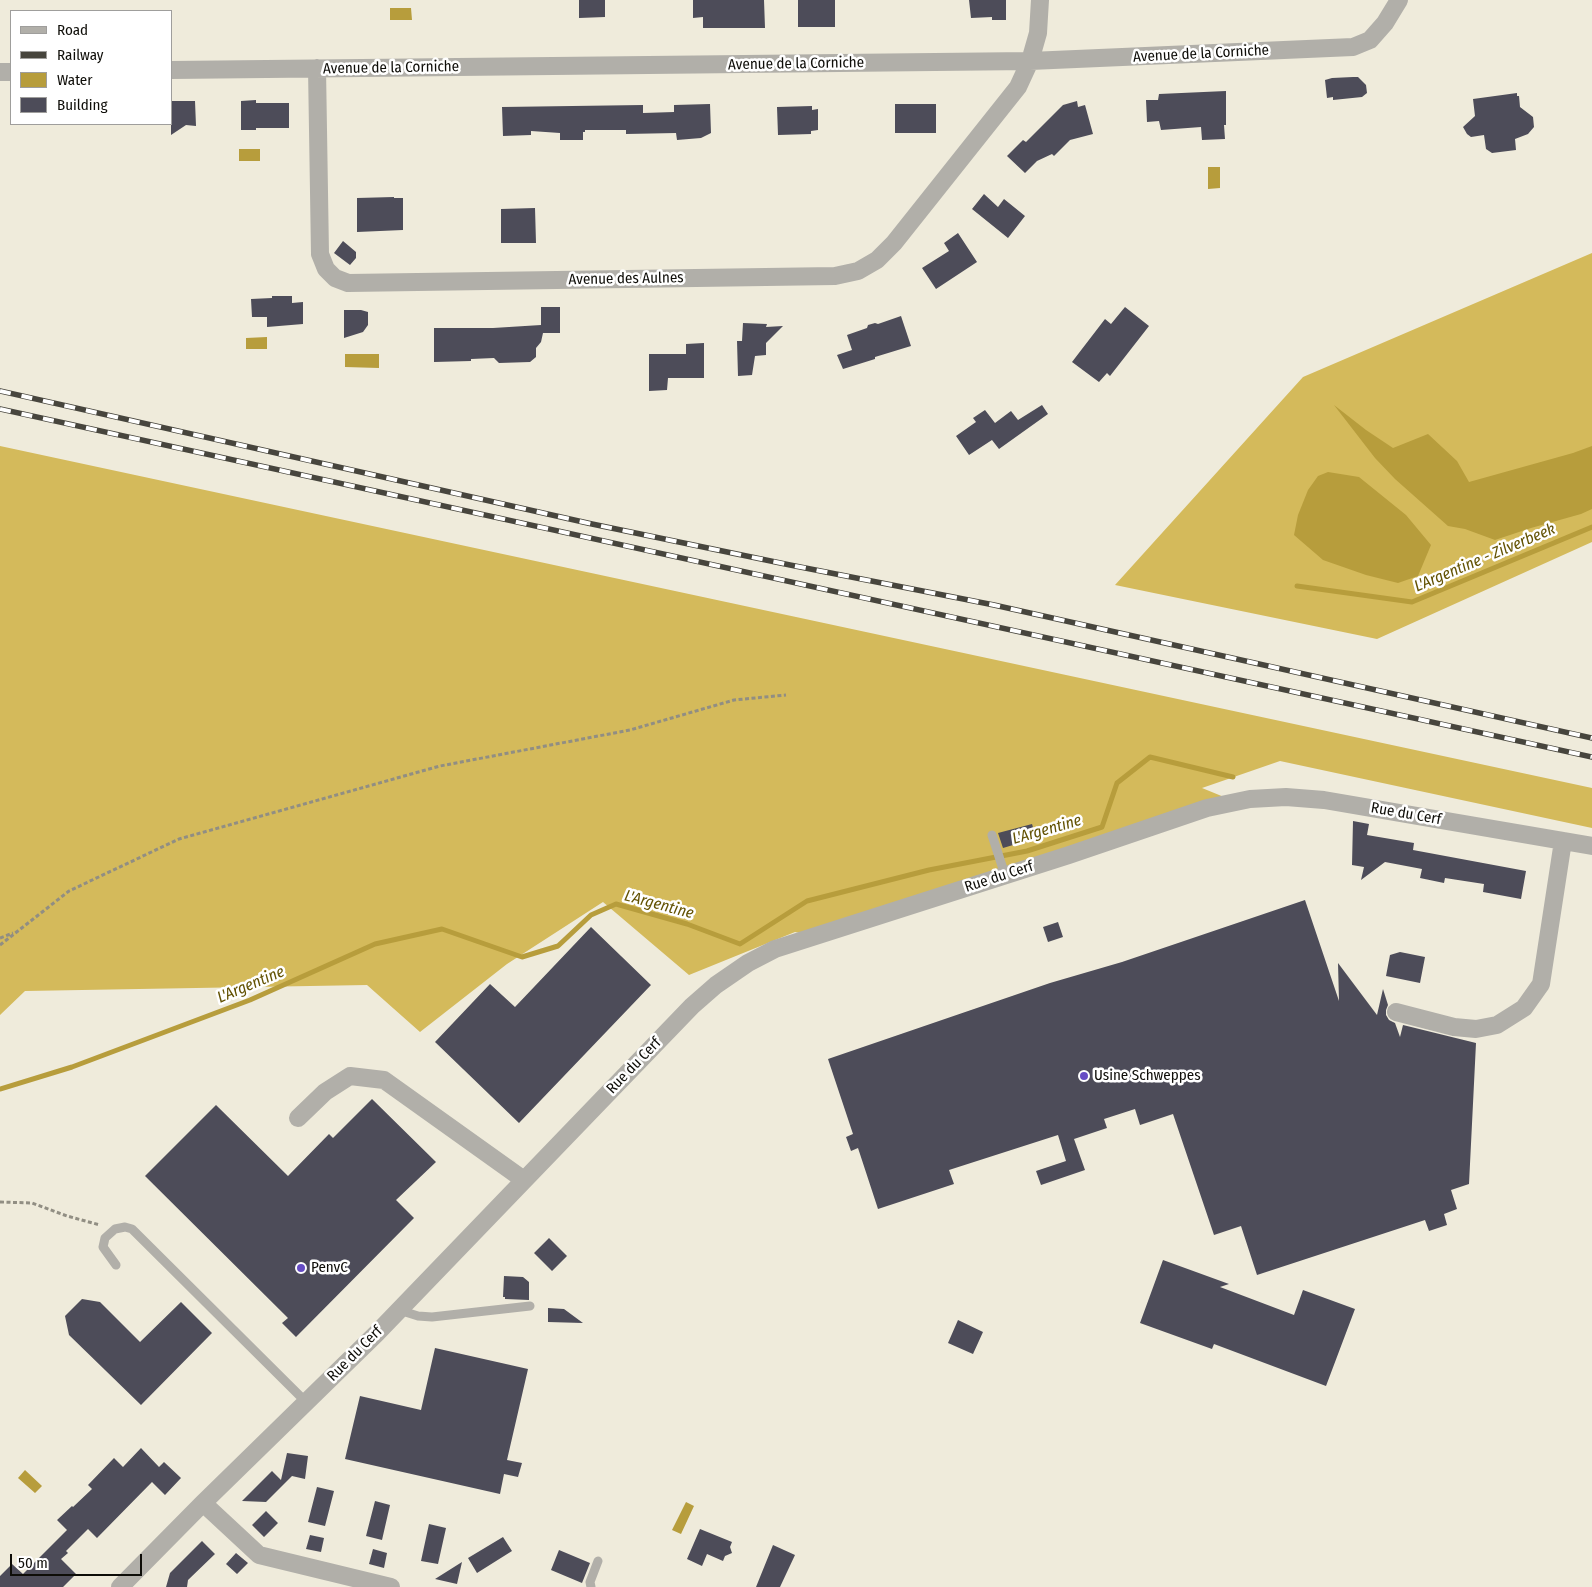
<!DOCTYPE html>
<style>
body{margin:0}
#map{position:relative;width:1592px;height:1587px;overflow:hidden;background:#efebdb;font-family:"Fira Sans Condensed",sans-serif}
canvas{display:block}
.legend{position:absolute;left:10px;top:10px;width:162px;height:115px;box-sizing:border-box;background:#fff;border:1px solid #9f9e9c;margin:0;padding:6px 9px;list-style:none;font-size:15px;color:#0e0d08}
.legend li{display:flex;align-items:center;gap:10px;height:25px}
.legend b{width:25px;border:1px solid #9f9e9c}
.scale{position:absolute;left:10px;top:1554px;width:132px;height:22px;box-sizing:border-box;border:2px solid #0e0d08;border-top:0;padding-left:6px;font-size:15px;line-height:18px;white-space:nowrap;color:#0e0d08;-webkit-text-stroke:4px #fff;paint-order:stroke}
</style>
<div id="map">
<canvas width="1592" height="1587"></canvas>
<ul class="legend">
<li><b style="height:6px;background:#b1afa9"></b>Road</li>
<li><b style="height:6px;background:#47453d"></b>Railway</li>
<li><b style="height:14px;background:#b79d3c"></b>Water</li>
<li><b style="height:14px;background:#4d4c59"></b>Building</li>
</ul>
<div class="scale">50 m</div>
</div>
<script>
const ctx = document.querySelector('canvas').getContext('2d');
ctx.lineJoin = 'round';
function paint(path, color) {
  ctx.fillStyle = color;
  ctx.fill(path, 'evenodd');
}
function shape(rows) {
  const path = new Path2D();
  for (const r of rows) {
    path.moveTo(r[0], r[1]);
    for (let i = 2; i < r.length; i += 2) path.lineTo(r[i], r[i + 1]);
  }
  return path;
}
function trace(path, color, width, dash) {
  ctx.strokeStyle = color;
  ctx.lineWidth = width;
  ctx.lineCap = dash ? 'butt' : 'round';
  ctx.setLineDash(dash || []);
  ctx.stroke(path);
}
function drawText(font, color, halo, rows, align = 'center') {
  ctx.font = font + ' "Fira Sans Condensed",sans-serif';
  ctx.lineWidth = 5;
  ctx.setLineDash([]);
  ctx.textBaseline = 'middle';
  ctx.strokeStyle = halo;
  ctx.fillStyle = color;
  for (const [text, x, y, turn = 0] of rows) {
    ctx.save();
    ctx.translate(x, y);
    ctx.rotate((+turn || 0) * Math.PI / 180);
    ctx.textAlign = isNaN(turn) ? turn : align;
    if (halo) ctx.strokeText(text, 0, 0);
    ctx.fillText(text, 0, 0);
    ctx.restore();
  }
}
const forest = shape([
 [1592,253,1592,542,1377,639,1115,585,1303,377],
 [0,446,1592,788,1592,828,1280,761,1202,788,1224,797,806,934,795,932,689,975,603,902,507,964,420,1032,367,985,25,991,0,1015]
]);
const water = shape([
 [390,8,411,8,412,20,390,20],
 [239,149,260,149,260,161,239,161],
 [1208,167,1220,167,1220,188,1208,189],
 [267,337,267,349,246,349,246,338],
 [345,354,379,354,379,368,345,367],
 [1334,405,1366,430,1393,448,1428,434,1457,461,1469,482,1573,453,1592,446,1592,509,1581,514,1531,528,1495,540,1465,529,1448,526,1395,479,1375,458],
 [1328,472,1359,477,1406,515,1431,545,1418,576,1398,583,1366,575,1323,560,1294,535,1298,515,1308,490,1318,476],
 [25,1470,42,1486,35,1493,18,1478],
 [686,1502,694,1506,681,1534,672,1530]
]);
const stream = shape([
 [1297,586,1412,602,1592,527],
 [0,1089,72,1067,250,1000,375,944,442,929,522,957,558,946,591,915,616,904,687,924,740,944,807,901,929,870,1027,851,1102,827,1117,783,1150,757,1233,777]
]);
const building = shape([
 [579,0,605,0,605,17,579,18],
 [693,0,764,0,765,28,703,28,703,17,693,18],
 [798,0,835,0,835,27,798,27],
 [969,0,1006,0,1006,20,992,20,992,17,971,18],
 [1353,77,1358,77,1366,85,1367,93,1362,97,1333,100,1333,97,1327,98,1325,80,1332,78],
 [1226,91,1226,125,1224,125,1225,139,1202,140,1201,127,1161,130,1159,121,1147,122,1146,100,1158,100,1159,94],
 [1517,93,1517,96,1519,96,1520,107,1533,117,1534,127,1528,134,1515,139,1516,150,1492,153,1486,149,1484,135,1471,137,1467,134,1463,127,1475,116,1473,99],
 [256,100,256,103,289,103,289,128,256,128,256,130,241,130,241,101],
 [171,101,195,101,196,126,186,125,171,135],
 [1077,101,1078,107,1085,105,1093,134,1070,140,1054,156,1052,154,1037,161,1025,173,1007,156,1023,140,1026,142,1063,105],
 [710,104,711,133,701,138,677,140,676,133,626,134,626,130,585,130,585,132,583,132,583,140,560,140,560,133,531,131,531,135,503,136,502,107,643,105,643,113,674,112,674,105],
 [895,104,936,104,936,133,895,133],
 [812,106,812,110,818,109,818,130,811,131,811,134,778,135,777,107],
 [984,194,998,207,1004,199,1025,216,1008,238,972,209],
 [394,197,394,198,403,198,403,230,357,232,357,198],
 [535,208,536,243,501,243,501,209],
 [958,233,977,262,936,289,922,268,949,251,944,243],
 [343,241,356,252,356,258,350,265,334,253],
 [272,296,292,296,292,303,303,302,303,324,267,327,267,317,252,317,251,299,272,298],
 [541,307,560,307,560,333,543,333,541,342,536,348,536,357,530,362,499,363,494,358,471,359,471,361,434,362,434,328,493,328,541,325],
 [1125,307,1149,326,1110,376,1107,373,1099,382,1072,362,1105,319,1111,324],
 [344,310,361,310,368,312,368,325,363,332,344,338],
 [901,316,911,346,875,357,875,359,843,369,837,355,852,350,847,335,867,328,868,325,875,323,878,324],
 [743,323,767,324,766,327,783,326,766,343,766,355,755,356,752,375,738,376,737,341,742,341],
 [704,343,704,378,668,378,667,390,649,391,649,354,686,354,686,344],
 [1042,405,1048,414,999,449,992,440,969,455,956,436,976,422,973,418,985,410,995,423,1011,411,1018,420],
 [1353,821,1369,824,1367,835,1414,843,1413,850,1526,871,1521,899,1483,892,1484,884,1445,878,1444,883,1420,878,1422,869,1385,862,1361,880,1364,867,1352,865],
 [1032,824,1036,837,1030,839,1030,840,1003,848,998,833],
 [1305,900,1339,1001,1338,963,1377,1015,1383,989,1388,1005,1386,1010,1386,1015,1389,1020,1395,1023,1400,1037,1403,1025,1476,1043,1469,1184,1451,1190,1457,1209,1444,1214,1447,1225,1429,1231,1425,1220,1257,1275,1241,1226,1214,1235,1173,1114,1140,1125,1135,1109,1104,1119,1107,1128,1074,1139,1085,1170,1041,1185,1036,1171,1066,1161,1058,1135,949,1170,954,1184,878,1209,858,1148,851,1151,846,1137,853,1134,828,1059,974,1009,1050,983,1122,962],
 [1058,922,1063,937,1048,942,1043,927],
 [591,927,651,985,519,1123,435,1042,490,984,515,1007],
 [1400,952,1425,957,1420,983,1386,976,1390,955],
 [372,1099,436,1162,396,1200,414,1218,296,1337,282,1323,288,1318,145,1176,216,1105,288,1176,329,1134,333,1138],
 [549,1238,567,1256,552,1271,534,1253],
 [1163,1260,1229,1284,1220,1287,1294,1315,1303,1290,1355,1309,1326,1386,1214,1344,1212,1349,1140,1323],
 [504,1276,523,1277,529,1282,529,1300,505,1299,505,1297,503,1297],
 [82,1299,100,1302,140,1342,181,1302,212,1333,141,1405,69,1335,65,1316],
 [548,1308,564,1309,583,1323,548,1322],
 [958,1320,983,1332,973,1354,948,1343],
 [435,1348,528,1369,507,1460,522,1463,518,1477,504,1474,500,1494,345,1459,360,1396,421,1410],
 [141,1448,159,1467,164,1462,181,1478,165,1495,152,1482,97,1538,88,1529,66,1551,68,1553,61,1559,76,1574,63,1587,0,1587,0,1576,12,1564,23,1574,67,1530,57,1520,72,1506,73,1507,92,1489,88,1485,114,1458,123,1467],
 [287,1453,308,1456,305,1479,292,1476,266,1502,242,1501,272,1471,281,1480],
 [317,1487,334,1491,325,1526,308,1522],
 [375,1501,390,1505,382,1540,366,1536],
 [266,1511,278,1523,264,1537,252,1525],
 [429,1524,446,1528,438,1564,421,1561],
 [700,1529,732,1542,730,1547,732,1553,725,1556,723,1561,707,1554,702,1566,687,1559],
 [310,1535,324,1538,321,1552,306,1549],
 [503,1537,512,1551,477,1573,468,1558],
 [202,1541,215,1554,188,1580,187,1587,166,1587,170,1573],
 [773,1545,795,1555,780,1587,756,1587],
 [373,1549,387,1553,384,1568,369,1564],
 [559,1550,590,1563,582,1583,551,1570],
 [236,1553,248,1563,237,1574,226,1564],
 [462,1562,457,1584,435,1579]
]);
const path = shape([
 [0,938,13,933],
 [0,945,69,891,179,839,440,766,630,730,734,700,786,695],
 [0,1202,32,1203,67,1216,100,1225]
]);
const lane = shape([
 [992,835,1005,875],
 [116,1265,103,1247,105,1238,115,1229,125,1227,132,1229,306,1402],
 [399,1310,418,1316,432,1317,530,1306],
 [591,1587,590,1582,598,1561]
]);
const street = shape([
 [317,68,320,254,326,269,335,278,348,283,835,276,858,271,877,260,894,243,1018,87,1030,61,1038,33,1040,0],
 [171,70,1030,61,1353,47,1370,40,1385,23,1399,0],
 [0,72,11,72],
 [1396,1012,1454,1027,1476,1029,1497,1025,1524,1008,1541,984,1563,841],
 [298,1118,325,1092,350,1076,384,1080,524,1180],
 [203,1503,259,1555,391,1587],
 [120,1587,203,1503,377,1333,692,1006,716,985,748,963,775,949,1069,855,1207,808,1250,799,1286,797,1324,800,1592,846]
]);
const rail = shape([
 [0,391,592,524,790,565,994,605,1592,738],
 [0,409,1592,757]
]);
const markers = [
 [1084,1076,5,"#664cc4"],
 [301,1268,5,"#664cc4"]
];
const streetNames = [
 ["Avenue de la Corniche",1201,54,-3],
 ["Avenue de la Corniche",796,64,-1],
 ["Avenue de la Corniche",391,68,-1],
 ["Avenue des Aulnes",626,279,-1],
 ["Rue du Cerf",1406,814,10],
 ["Rue du Cerf",999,877,-18],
 ["Rue du Cerf",634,1066,-46],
 ["Rue du Cerf",355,1354,-45]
];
const poiNames = [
 ["Usine Schweppes",1094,1076],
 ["PenvC",311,1268]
];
const waterNames = [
 ["L'Argentine - Zilverbeek",1485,558,-23],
 ["L'Argentine",1047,830,-16],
 ["L'Argentine",659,905,15],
 ["L'Argentine",251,985,-23]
];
paint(forest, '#d4ba5b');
paint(water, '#b79d3c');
trace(stream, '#b79d3c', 5);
paint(building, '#4d4c59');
trace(path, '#918e83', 3, [4, 2.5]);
trace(lane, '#b1afa9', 9);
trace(street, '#b1afa9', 18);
trace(rail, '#47453d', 5.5);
trace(rail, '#fff', 4, [11]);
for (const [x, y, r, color] of markers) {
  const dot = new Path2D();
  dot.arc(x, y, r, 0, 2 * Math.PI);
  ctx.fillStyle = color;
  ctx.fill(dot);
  trace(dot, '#fff', 2);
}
drawText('15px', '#0e0d08', '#fff', streetNames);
drawText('15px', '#0e0d08', '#fff', poiNames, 'left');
drawText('italic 16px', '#635203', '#fff', waterNames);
</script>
